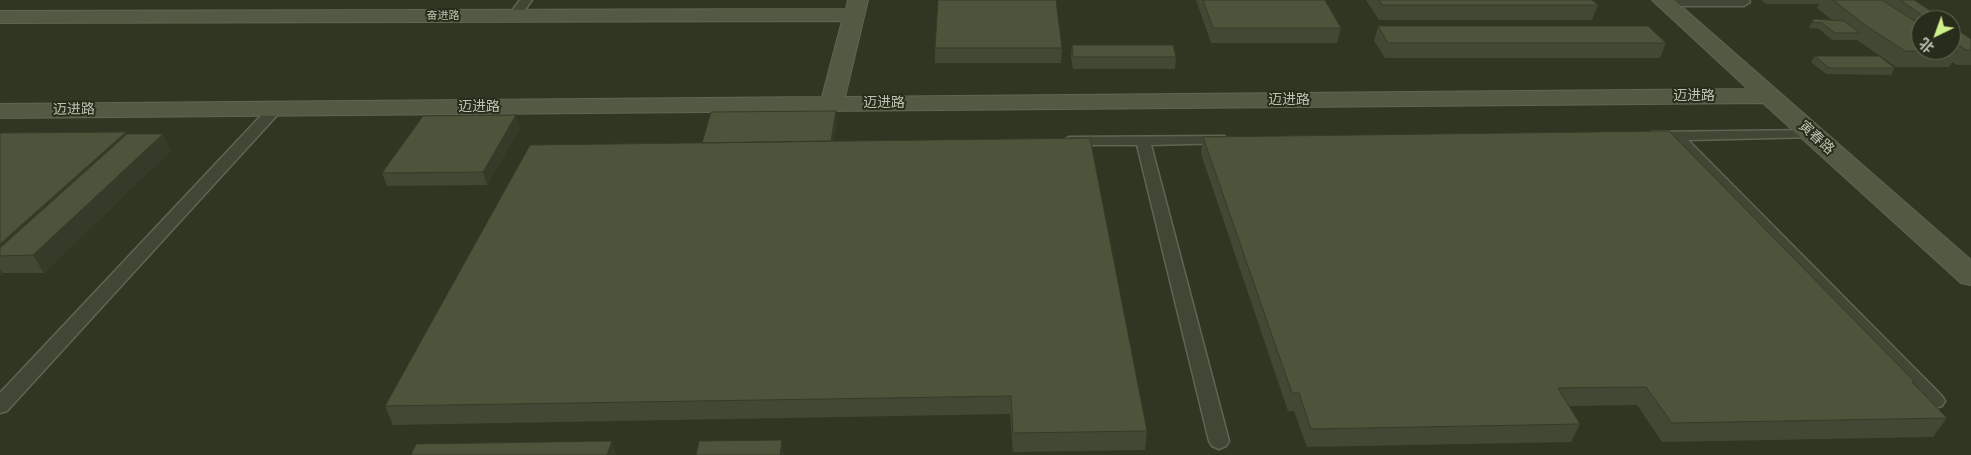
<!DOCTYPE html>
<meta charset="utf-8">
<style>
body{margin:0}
#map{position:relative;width:1971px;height:455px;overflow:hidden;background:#313622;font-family:"Archivo Narrow","Noto Sans SC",sans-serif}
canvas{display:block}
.north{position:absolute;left:1911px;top:10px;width:50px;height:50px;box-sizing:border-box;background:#272c1b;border:1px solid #636857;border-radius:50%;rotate:222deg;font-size:14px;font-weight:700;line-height:20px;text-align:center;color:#bdc3b0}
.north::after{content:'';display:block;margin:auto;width:18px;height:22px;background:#cff088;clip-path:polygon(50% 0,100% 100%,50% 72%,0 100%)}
</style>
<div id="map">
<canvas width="1971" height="455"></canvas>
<div class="north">北</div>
</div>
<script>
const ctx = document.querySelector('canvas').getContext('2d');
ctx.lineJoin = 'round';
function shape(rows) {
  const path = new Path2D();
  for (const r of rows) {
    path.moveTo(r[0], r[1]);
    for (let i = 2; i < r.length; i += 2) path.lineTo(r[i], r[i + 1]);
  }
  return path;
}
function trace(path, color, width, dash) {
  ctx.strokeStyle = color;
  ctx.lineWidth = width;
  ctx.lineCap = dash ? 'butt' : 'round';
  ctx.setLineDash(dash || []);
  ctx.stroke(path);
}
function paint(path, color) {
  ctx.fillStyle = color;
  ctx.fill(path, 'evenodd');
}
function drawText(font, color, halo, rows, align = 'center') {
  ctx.font = font + ' "Archivo Narrow","Noto Sans SC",sans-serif';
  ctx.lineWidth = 4;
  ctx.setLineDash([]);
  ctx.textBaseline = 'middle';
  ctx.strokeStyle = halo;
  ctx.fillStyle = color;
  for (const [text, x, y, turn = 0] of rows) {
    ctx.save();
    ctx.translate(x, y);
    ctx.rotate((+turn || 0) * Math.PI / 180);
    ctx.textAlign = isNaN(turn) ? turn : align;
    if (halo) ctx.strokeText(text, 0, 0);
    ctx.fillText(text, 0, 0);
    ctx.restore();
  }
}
const lane = shape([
 [520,0,532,0,518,19,510,19,508,16,520,0],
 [1659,0,1749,0,1750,2,1744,6,1664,6,1660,5,1659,0],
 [275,105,280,106,282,109,280,112,7,411,0,413,0,393,270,106,275,105],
 [1811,130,1818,134,1816,137,1688,140,1942,396,1945,401,1942,406,1935,408,1928,406,1672,140,1651,140,1644,136,1651,132,1811,130],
 [1224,136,1231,140,1229,143,1151,145,1229,441,1226,446,1219,449,1212,446,1209,441,1137,145,1069,145,1062,141,1069,137,1224,136]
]);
const secondary = shape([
 [848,0,868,0,845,97,1748,89,1652,0,1674,0,1971,260,1971,285,1961,283,1763,103,0,118,0,104,822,97,842,21,0,23,0,11,846,9,848,0]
]);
const wall = shape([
 [1196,0,1325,0,1341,28,1337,43,1211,43],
 [1366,0,1592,0,1598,5,1592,20,1379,20],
 [1761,0,1914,0,1945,20,1921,20,1921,50,1951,50,1951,26,1971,39,1971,65,1957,65,1952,62,1949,67,1896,67,1857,40,1832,40,1819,29,1809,28,1812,22,1833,21,1817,8,1819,4,1766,4],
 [1378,26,1666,43,1660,58,1385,58,1374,41],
 [1072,45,1176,57,1175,69,1073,69,1071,57],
 [935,48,1062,48,1061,63,935,63],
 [1815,56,1895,68,1891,75,1826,74,1811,62],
 [837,124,834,141,1147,431,1145,450,1013,452,1010,414,393,425,385,406,702,143],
 [520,128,487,185,387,186,382,173],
 [126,132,127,134,171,150,44,273,3,273,0,276,0,133],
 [1203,137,1915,382,1914,384,1947,418,1933,437,1662,442,1637,405,1569,406,1580,424,1571,442,1307,447,1294,411,1288,411,1201,154]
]);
const shadedWall = shape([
 [836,111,837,124,832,158,830,145],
 [516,115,520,128,487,185,483,172],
 [126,132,136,150,0,256,0,244],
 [163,134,171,150,44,273,33,255],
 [0,268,3,273,0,276],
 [782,440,784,455,780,455],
 [612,441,616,455,607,455]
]);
const building = shape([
 [938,0,1056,0,1062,48,935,48,938,0],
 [1203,0,1325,0,1341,28,1213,28,1203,0],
 [1379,0,1592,0,1598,5,1382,5,1379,0],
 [1833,0,1882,0,1921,25,1921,50,1951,50,1951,47,1958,52,1905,51,1865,25,1833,0],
 [1900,0,1914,0,1945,20,1929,20,1900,0],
 [1814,19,1844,21,1860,33,1835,33,1822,23,1812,22,1814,19],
 [1378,26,1648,26,1666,43,1388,43,1378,26],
 [1951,26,1971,39,1971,50,1966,50,1951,39,1951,26],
 [1072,45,1173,45,1176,57,1073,57,1072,45],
 [1815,56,1879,56,1895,68,1829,68,1815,56],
 [836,111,831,141,702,143,711,112,836,111],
 [516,115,483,172,382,173,423,116,516,115],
 [1669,131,1915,382,1912,382,1947,418,1672,423,1646,387,1558,388,1580,424,1311,429,1299,393,1292,393,1203,137,1669,131],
 [126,132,0,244,0,133,126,132],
 [127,134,163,134,33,255,0,256,0,248,127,134],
 [1090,138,1147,431,1013,433,1011,396,385,406,530,145,1090,138],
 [782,440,780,455,696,455,699,441,782,440],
 [612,441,607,455,411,455,416,444,612,441]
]);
const farStreetnames = [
 ["奋进路",443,16]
];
const streetNames = [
 ["迈进路",1694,96],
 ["迈进路",1289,100],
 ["迈进路",884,103],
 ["迈进路",479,107],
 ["迈进路",74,110,-1],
 ["寅春路",1816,138,42]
];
trace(lane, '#606553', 3);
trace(secondary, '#606553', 2);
paint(lane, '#424735');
paint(secondary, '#525a43');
paint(wall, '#424833');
paint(shadedWall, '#363b29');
paint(building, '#4d543b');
trace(building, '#363b29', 1);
drawText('11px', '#bdc3b0', '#272c1b', farStreetnames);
drawText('14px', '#bdc3b0', '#272c1b', streetNames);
</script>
